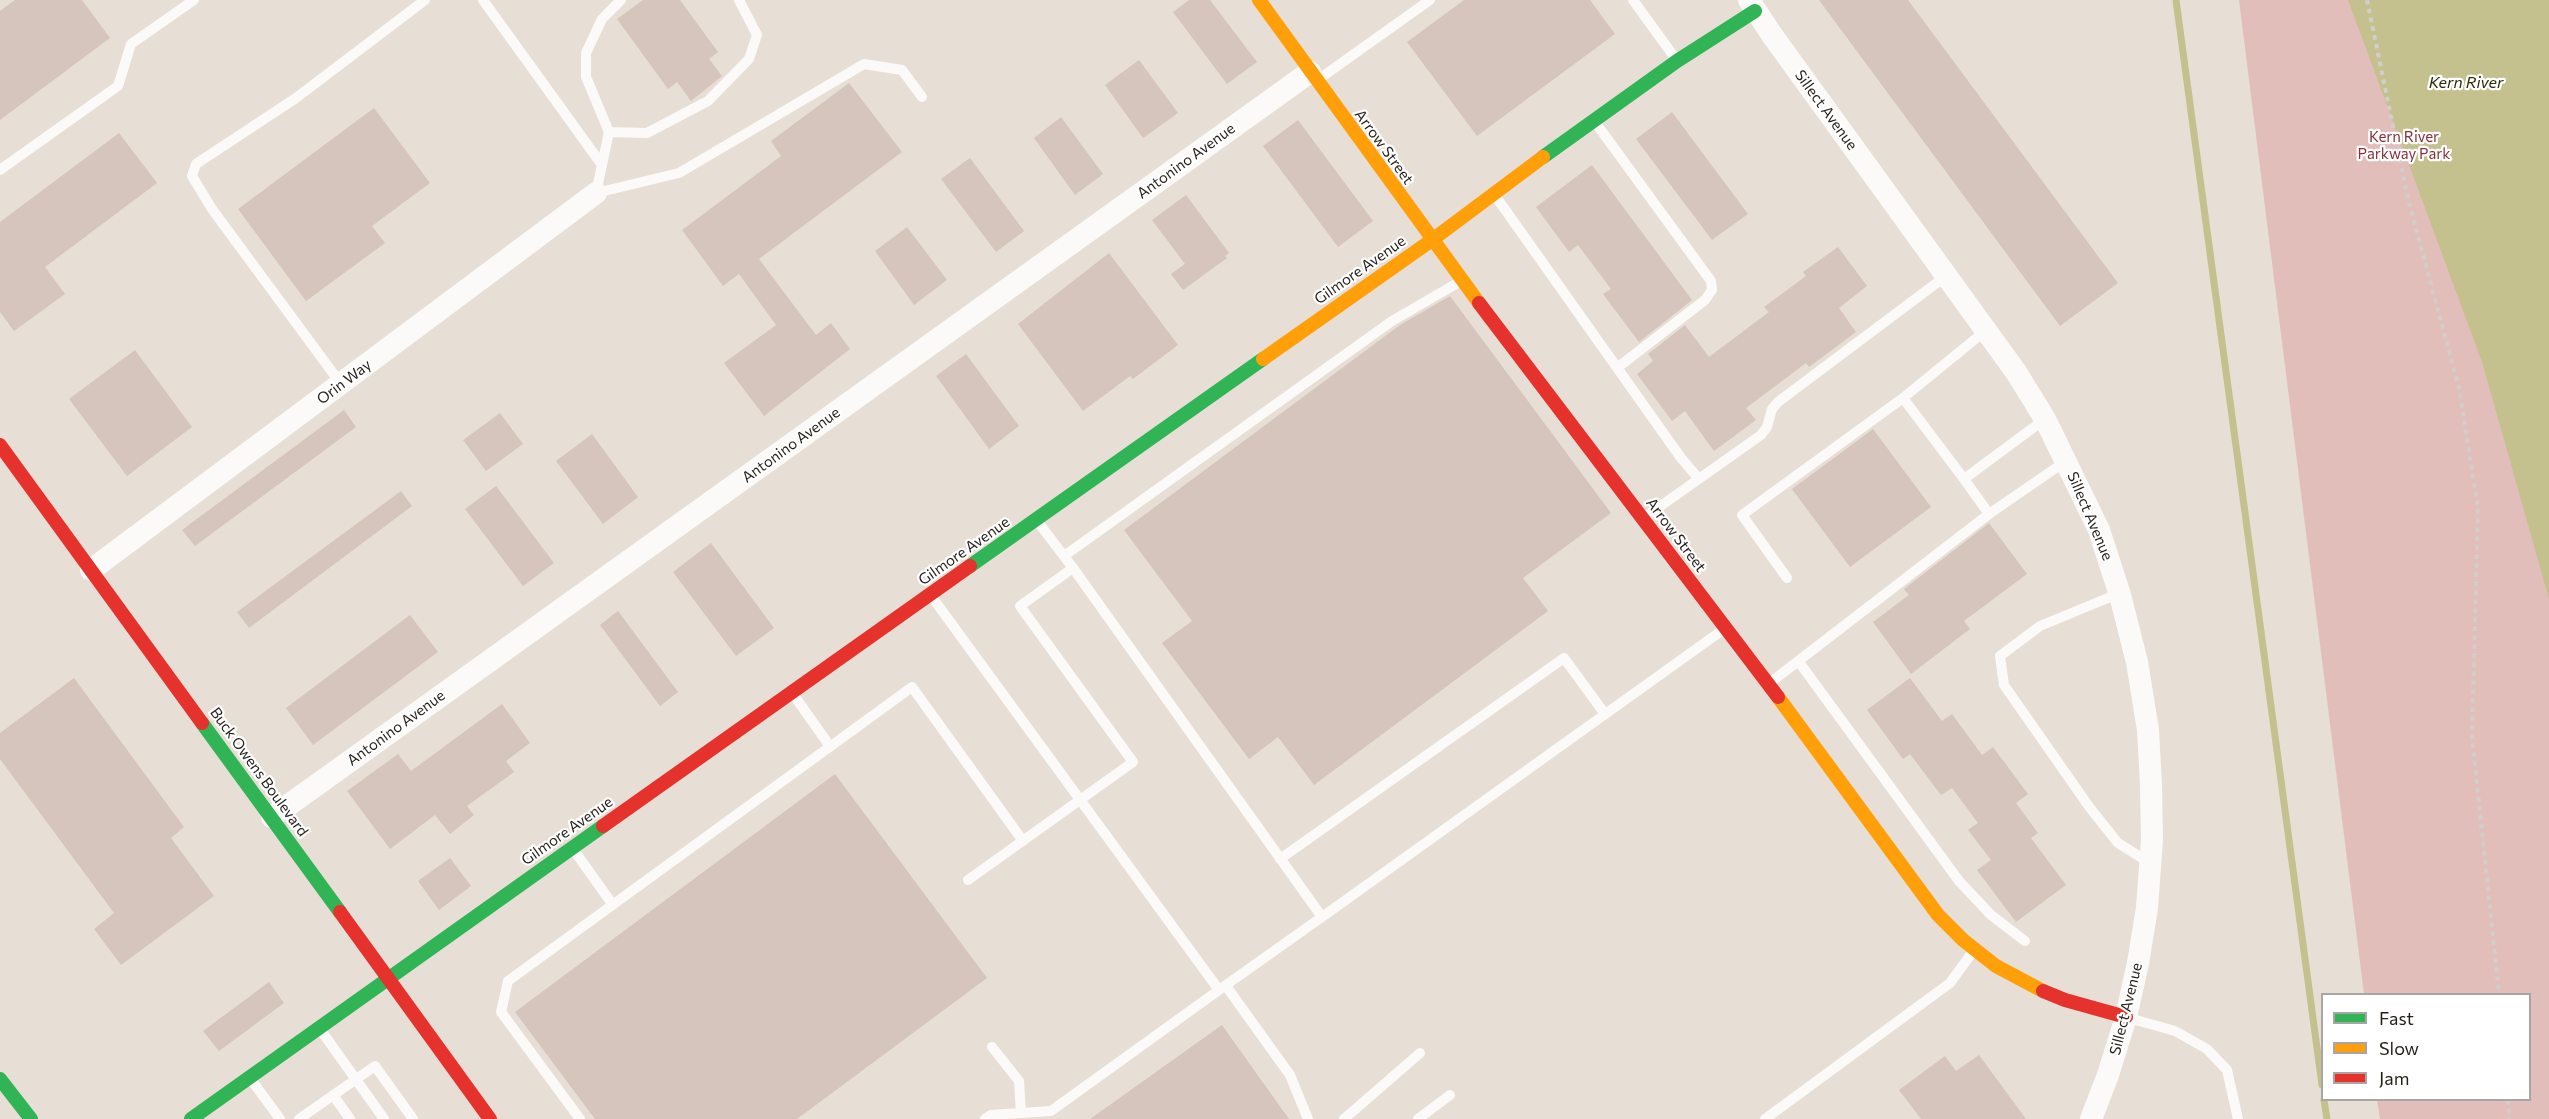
<!DOCTYPE html>
<style>
body{margin:0}
#map{position:relative;width:2549px;height:1119px;overflow:hidden;background:#e7ded5;font-family:Commissioner,sans-serif}
canvas{display:block}
.legend{position:absolute;left:2321px;top:993px;width:210px;height:108px;box-sizing:border-box;background:#fff;border:2px solid #a8a5a3;margin:0;padding:8px 10px;list-style:none;font-size:18px;color:#251f19}
.legend li{display:flex;align-items:center;gap:12px;height:30px}
.legend b{width:30px;border:2px solid #a8a5a3}
</style>
<div id="map">
<canvas width="2549" height="1119"></canvas>
<ul class="legend">
<li><b style="height:8px;background:#30b455"></b>Fast</li>
<li><b style="height:8px;background:#ff9f0a"></b>Slow</li>
<li><b style="height:8px;background:#e5322d"></b>Jam</li>
</ul>
</div>
<script>
const ctx = document.querySelector('canvas').getContext('2d');
ctx.lineJoin = 'round';
function paint(path, color) {
  ctx.fillStyle = color;
  ctx.fill(path, 'evenodd');
}
function shape(rows) {
  const path = new Path2D();
  for (const r of rows) {
    path.moveTo(r[0], r[1]);
    for (let i = 2; i < r.length; i += 2) path.lineTo(r[i], r[i + 1]);
  }
  return path;
}
function trace(path, color, width, dash) {
  ctx.strokeStyle = color;
  ctx.lineWidth = width;
  ctx.lineCap = dash ? 'butt' : 'round';
  ctx.setLineDash(dash || []);
  ctx.stroke(path);
}
function drawText(font, color, halo, rows, align = 'center') {
  ctx.font = font + ' Commissioner,sans-serif';
  ctx.lineWidth = 4.5;
  ctx.setLineDash([]);
  ctx.textBaseline = 'middle';
  ctx.strokeStyle = halo;
  ctx.fillStyle = color;
  for (const [text, x, y, turn = 0] of rows) {
    ctx.save();
    ctx.translate(x, y);
    ctx.rotate((+turn || 0) * Math.PI / 180);
    ctx.textAlign = isNaN(turn) ? turn : align;
    if (halo) ctx.strokeText(text, 0, 0);
    ctx.fillText(text, 0, 0);
    ctx.restore();
  }
}
const green = shape([
 [2239,0,2549,0,2549,1119,2380,1119,2377,1100,2530,1100,2530,994,2364,994]
]);
const water = shape([
 [2348,0,2549,0,2549,599,2482,362]
]);
const stream = shape([
 [2176,0,2322,1085],
 [2324,1100,2327,1119]
]);
const building = shape([
 [15,0,82,0,110,38,0,120,0,11],
 [643,0,680,0,718,52,709,59,722,76,691,101,677,82,668,89,617,19],
 [1189,0,1210,0,1257,62,1227,84,1173,12],
 [1464,0,1590,0,1615,34,1477,136,1407,42],
 [1819,0,1908,0,2118,283,2060,326],
 [1139,60,1178,113,1143,138,1105,85],
 [849,83,902,152,759,259,816,335,831,323,850,349,764,416,724,363,776,325,739,274,723,286,682,230,781,156,771,141],
 [374,108,430,183,372,226,385,243,306,301,238,209],
 [1672,112,1748,214,1712,240,1636,139],
 [1061,117,1103,174,1075,195,1034,138],
 [1298,120,1373,221,1338,247,1263,146],
 [119,133,157,183,45,267,65,294,14,331,0,312,0,222],
 [970,158,1024,231,996,252,941,179],
 [1592,165,1692,300,1639,342,1603,294,1611,289,1578,245,1569,252,1536,207],
 [1186,195,1229,253,1225,256,1227,258,1183,290,1171,274,1185,264,1152,220],
 [907,227,947,280,914,305,875,251],
 [1838,247,1867,286,1839,308,1856,332,1809,367,1806,363,1746,408,1756,420,1714,451,1685,411,1672,421,1637,374,1653,361,1648,354,1685,325,1709,357,1769,312,1764,307,1806,276,1803,272],
 [1109,253,1178,345,1133,379,1130,376,1083,411,1018,324],
 [1450,296,1611,513,1523,578,1548,611,1314,785,1278,737,1249,759,1162,643,1192,621,1124,530,1400,325],
 [135,350,192,427,127,476,69,399],
 [966,354,1019,426,989,449,936,376],
 [344,410,356,427,195,546,182,530],
 [500,413,523,444,486,471,463,440],
 [1873,429,1931,507,1850,567,1792,489],
 [592,434,638,497,603,524,556,461],
 [496,486,554,563,523,586,465,509],
 [401,491,412,506,249,628,237,612],
 [1989,523,2027,574,1964,621,1970,629,1911,674,1873,622,1909,595,1904,589],
 [711,543,774,628,736,656,673,572],
 [618,611,678,692,660,706,600,625],
 [410,615,438,652,313,745,286,708],
 [74,678,184,827,171,838,214,896,121,965,94,929,114,913,0,759,0,733],
 [1910,678,1942,721,1952,714,1982,755,1993,747,2028,794,2016,803,2038,833,2031,838,2066,885,2016,922,1977,870,1991,860,1968,830,1978,823,1952,788,1941,795,1910,754,1903,759,1867,710],
 [502,704,530,743,506,761,514,772,467,806,474,815,450,834,435,815,390,849,347,791,398,754,411,771],
 [835,774,987,978,797,1119,595,1119,515,1012],
 [450,858,471,886,439,910,418,881],
 [269,982,284,1003,219,1051,203,1031],
 [1222,1025,1289,1119,1090,1119],
 [1979,1055,2026,1119,1921,1119,1899,1090,1945,1056,1956,1071]
]);
const path = shape([
 [2367,0,2408,199,2459,388,2478,508,2472,736,2499,994],
 [2508,1100,2509,1119]
]);
const lane = shape([
 [483,0,602,165],
 [621,0,602,19,586,53,586,77,609,132,596,193,679,173,864,64,902,70,922,97],
 [1633,0,1675,58],
 [1319,79,1430,0],
 [1595,122,1711,281,1712,290,1705,300,1617,368],
 [609,132,647,133,708,101,749,59,757,35,739,0],
 [0,170,118,86,131,44,194,0],
 [1494,194,1681,458,1699,479],
 [1985,331,1903,398,1964,479,2045,419],
 [341,384,212,209,192,176,196,164,296,98,425,0],
 [1964,479,1989,514,2066,461],
 [1645,517,1761,435,1767,427,1772,409,1778,402,1946,276],
 [1064,556,1392,321,1461,281],
 [1073,568,1322,917,1219,990],
 [1787,578,1742,515,1903,398],
 [2120,593,2040,626,2000,656,2004,685,2090,808,2118,843,2150,863],
 [932,597,1219,990,1051,1111,991,1115,985,1119],
 [1799,662,1959,881,1991,915,2025,941],
 [1771,682,1989,514],
 [793,694,829,745],
 [573,849,613,905],
 [1280,859,1564,658,1605,714],
 [968,880,1133,762,1020,606,1073,568,1038,522],
 [1322,917,1724,629],
 [1226,986,1290,1075,1308,1119],
 [2129,1018,2175,1031,2207,1049,2227,1070,2238,1119],
 [320,1029,384,1119],
 [992,1047,1019,1081,1021,1113],
 [250,1078,280,1119],
 [333,1095,350,1119],
 [299,1119,375,1066,413,1119],
 [580,1119,501,1012,508,981,912,687,1023,841],
 [1344,1119,1420,1053],
 [1418,1119,1450,1095],
 [1765,1119,1950,983,1974,950]
]);
const street = shape([
 [1749,0,1772,35,2016,372,2045,419,2099,530,2120,595,2137,662,2148,730,2151,785,2152,840,2147,908,2138,963,2126,1017,2108,1075,2091,1119],
 [91,570,596,193],
 [272,817,1310,72]
]);
const fast = shape([
 [1543,157,1677,61,1755,11],
 [970,566,1263,359],
 [202,723,340,912],
 [0,1079,31,1119],
 [191,1119,603,826]
]);
const slow = shape([
 [1259,0,1479,303],
 [1263,359,1432,240,1543,157],
 [1778,697,1938,915,1963,940,1996,966,2043,991]
]);
const jam = shape([
 [1479,303,1778,697],
 [0,445,202,723],
 [603,826,970,566],
 [340,912,490,1119],
 [2043,991,2065,1000,2126,1017]
]);
const streetNames = [
 ["Sillect Avenue",1826,110,54],
 ["Arrow Street",1384,147,54],
 ["Antonino Avenue",1186,161,-36],
 ["Gilmore Avenue",1360,270,-35],
 ["Orin Way",344,382,-37],
 ["Antonino Avenue",791,445,-36],
 ["Sillect Avenue",2090,516,67],
 ["Arrow Street",1676,535,53],
 ["Gilmore Avenue",964,551,-35],
 ["Antonino Avenue",396,728,-36],
 ["Buck Owens Boulevard",259,772,54],
 ["Gilmore Avenue",567,831,-35],
 ["Sillect Avenue",2126,1009,-76]
];
const parkNames = [
 ["Kern River",2404,137],
 ["Parkway Park",2404,154]
];
const waterNames = [
 ["Kern River",2466,83]
];
paint(green, '#e2beba');
paint(water, '#c5c18e');
trace(stream, '#c5c18e', 7);
paint(building, '#d6c5bc');
trace(path, '#d1cecc', 4, [4.5, 4.5]);
trace(lane, '#fbfaf9', 10);
trace(street, '#fbfaf9', 22);
trace(fast, '#30b455', 14);
trace(slow, '#ff9f0a', 14);
trace(jam, '#e5322d', 14);
drawText('15px', '#251f19', '#fff', streetNames);
drawText('15px', '#882f38', '#fff', parkNames);
drawText('italic 16px', '#2c2b0b', '#fff', waterNames);
</script>
